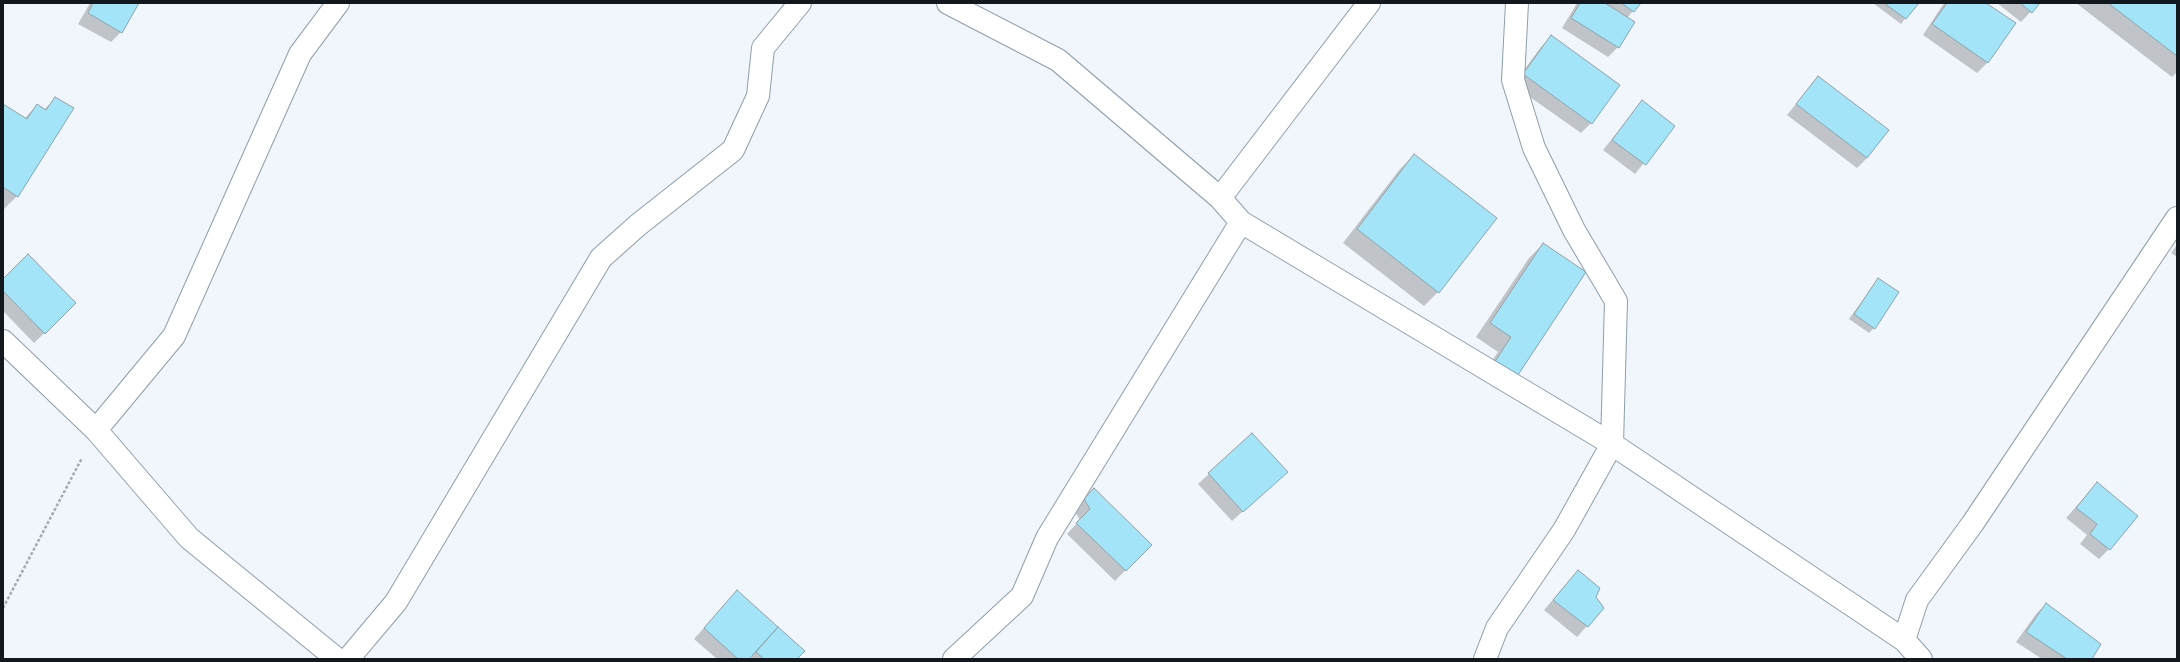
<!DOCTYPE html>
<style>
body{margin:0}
#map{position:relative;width:2180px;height:662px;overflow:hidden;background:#f0f6fc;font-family:"Open Sans",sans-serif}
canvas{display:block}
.frame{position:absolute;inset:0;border:4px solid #12181d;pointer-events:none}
</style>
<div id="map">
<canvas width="2180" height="662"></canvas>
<div class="frame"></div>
</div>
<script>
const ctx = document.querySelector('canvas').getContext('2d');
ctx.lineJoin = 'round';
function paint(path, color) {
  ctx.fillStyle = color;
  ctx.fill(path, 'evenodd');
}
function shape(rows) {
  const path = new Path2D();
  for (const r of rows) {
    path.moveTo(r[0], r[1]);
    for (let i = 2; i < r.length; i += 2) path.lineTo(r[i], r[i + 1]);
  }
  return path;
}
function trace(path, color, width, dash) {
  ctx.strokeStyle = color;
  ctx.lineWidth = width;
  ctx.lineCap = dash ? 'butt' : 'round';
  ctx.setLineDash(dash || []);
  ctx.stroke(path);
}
const shadow = shape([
 [90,3,137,3,121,32,111,42,78,24],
 [1577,3,1640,3,1627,18,1618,47,1608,57,1562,28],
 [1873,3,1917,3,1901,24],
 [1944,3,1984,3,2014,24,1987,63,1977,73,1923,35],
 [1997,3,2039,3,2021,22],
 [2076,3,2177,3,2177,72,2172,77],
 [1551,37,1591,123,1581,133,1513,85,1541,47],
 [1818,77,1867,158,1857,168,1787,115],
 [55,98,17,196,3,210,3,105,24,119,37,105,44,110],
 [1642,102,1674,126,1635,174,1603,150],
 [1414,155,1438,292,1424,306,1343,243,1400,169],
 [1543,244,1515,377,1501,391,1480,378,1498,352,1476,337,1529,258],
 [2177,245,2177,257,2171,253],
 [1878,279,1874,328,1869,333,1849,319],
 [3,280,75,303,34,343,3,311],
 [1252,434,1276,482,1232,521,1198,484],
 [2097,483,2109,549,2099,559,2080,544,2087,535,2066,518],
 [1094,490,1150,545,1115,581,1067,534,1080,520,1074,510],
 [1578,571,1603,608,1577,637,1544,610],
 [727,602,777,628,803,651,796,659,754,659,750,656,748,659,717,659,694,639],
 [2046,604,2090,659,2042,659,2016,642,2036,614]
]);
const building = shape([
 [93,3,139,3,122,33,88,13,93,3],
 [1580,3,1605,3,1635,22,1619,48,1571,18,1580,3],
 [1621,3,1641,3,1634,12,1621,3],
 [1884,3,1919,3,1906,19,1884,3],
 [1947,3,1986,3,2016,23,1988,63,1932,24,1947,3],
 [2020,3,2040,3,2032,13,2020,3],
 [2108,3,2177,3,2177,56,2108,3],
 [1551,35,1620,85,1592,124,1523,74,1551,35],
 [1818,76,1889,130,1867,158,1796,104,1818,76],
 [55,97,74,108,18,197,3,187,3,104,27,119,37,104,46,110,55,97],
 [1642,100,1675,126,1646,165,1612,140,1642,100],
 [1414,154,1497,218,1439,293,1357,229,1414,154],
 [1543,243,1586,272,1516,378,1494,363,1511,337,1490,323,1543,243],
 [28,254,76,303,45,334,3,291,3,279,28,254],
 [1878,278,1899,292,1875,329,1854,314,1878,278],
 [1252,433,1288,472,1243,512,1208,473,1252,433],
 [2097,482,2138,516,2110,550,2090,534,2097,524,2076,508,2097,482],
 [1094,488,1152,545,1126,571,1076,523,1090,509,1084,499,1094,488],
 [1578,570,1600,588,1596,597,1604,608,1588,627,1553,600,1578,570],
 [737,590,778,627,749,659,738,659,704,628,737,590],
 [2046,603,2101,644,2092,659,2067,659,2026,632,2046,603],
 [778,627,805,651,797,659,764,659,756,652,778,627]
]);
const path = shape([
 [3,608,82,458]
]);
const pedestrian = shape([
 [348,659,396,602,601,258,638,225,733,150,758,96,763,48,800,3]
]);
const minor = shape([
 [948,3,1058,60,1220,198,1241,222,1612,444,1904,640,1921,659],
 [1220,198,1369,3],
 [3,341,96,430,189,538,337,659],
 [96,430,174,336,300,54,338,3],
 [1904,640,1917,600,1973,523,2177,218],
 [954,659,1022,596,1047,538,1241,222],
 [1485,659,1497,628,1564,530,1612,444,1616,301,1574,230,1534,148,1513,80,1517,3]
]);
paint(shadow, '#0003');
paint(building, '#a4e4f8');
trace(building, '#8da2a9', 1);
trace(pedestrian, '#8e9eaa', 24);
trace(minor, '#8e9eaa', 24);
trace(path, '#a5abb1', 2.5, [3, 2]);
trace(pedestrian, '#fff', 22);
trace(minor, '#fff', 22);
</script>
